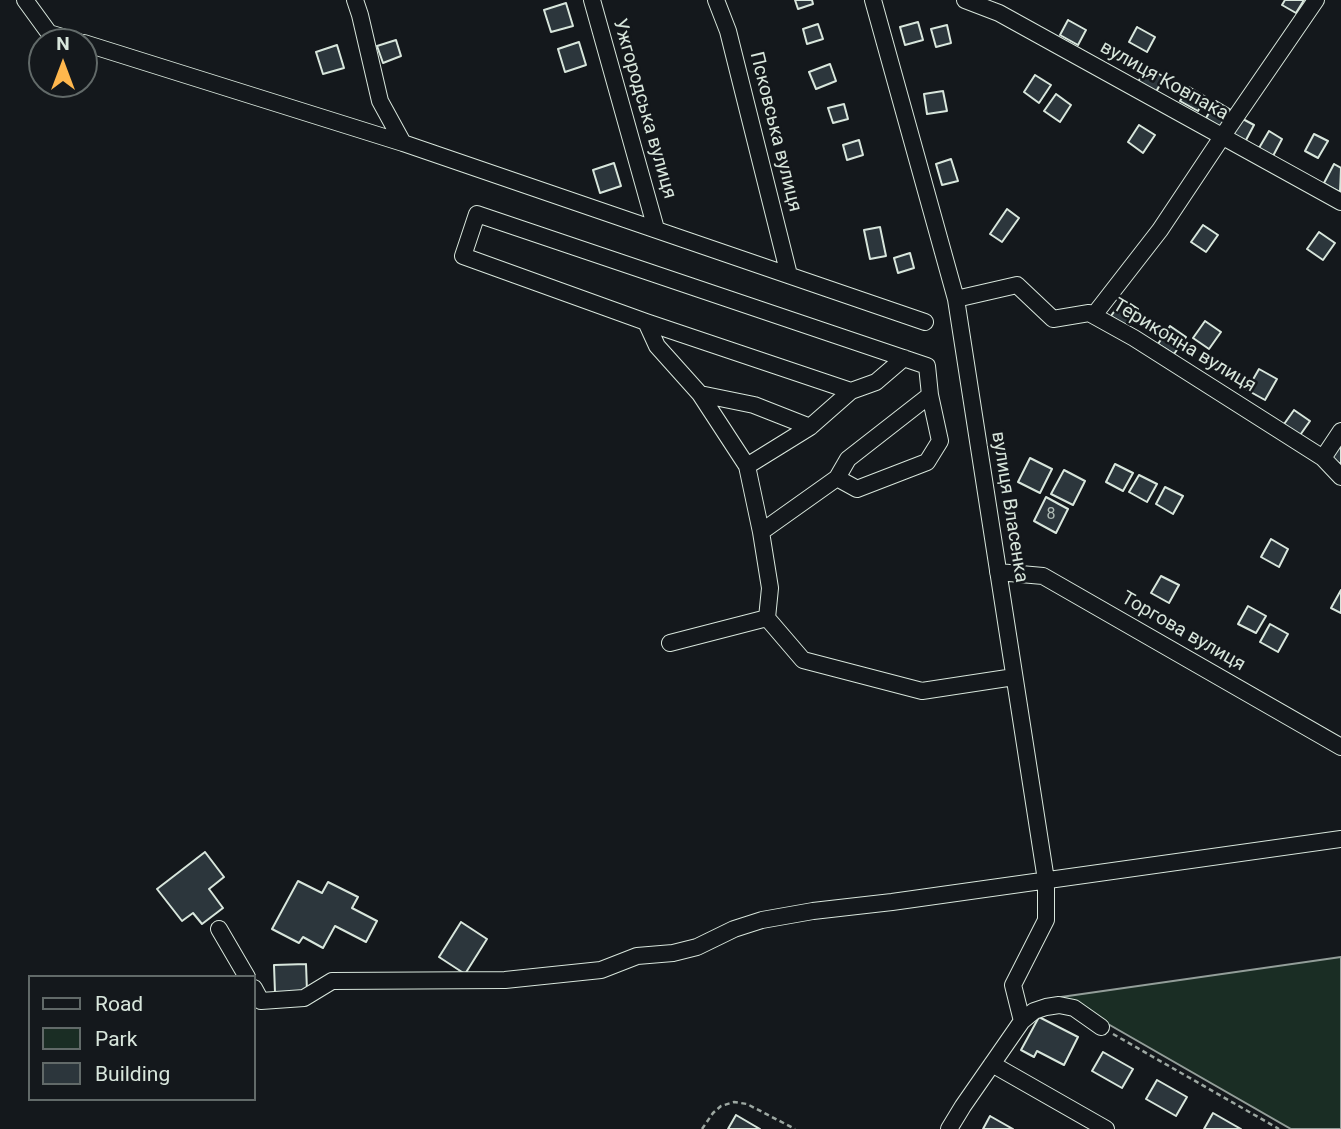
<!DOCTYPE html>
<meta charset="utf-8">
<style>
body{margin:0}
#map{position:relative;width:1341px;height:1129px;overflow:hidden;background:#14181c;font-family:Roboto,sans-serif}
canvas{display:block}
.legend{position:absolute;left:28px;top:975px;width:228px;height:126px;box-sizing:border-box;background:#14181c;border:2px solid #626a69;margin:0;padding:9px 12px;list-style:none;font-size:21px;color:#d8e6dc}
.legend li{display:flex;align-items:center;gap:14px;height:35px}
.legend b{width:35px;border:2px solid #626a69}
.north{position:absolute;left:28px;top:28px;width:70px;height:70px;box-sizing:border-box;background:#14181c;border:2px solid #626a69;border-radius:50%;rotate:0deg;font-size:19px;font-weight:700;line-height:28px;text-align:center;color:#d8e6dc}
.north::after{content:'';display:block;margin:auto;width:24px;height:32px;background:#ffb74d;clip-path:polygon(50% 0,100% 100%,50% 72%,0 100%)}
</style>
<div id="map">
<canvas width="1341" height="1129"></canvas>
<ul class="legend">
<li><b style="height:9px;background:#14181c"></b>Road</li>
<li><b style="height:19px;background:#1a2d24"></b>Park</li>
<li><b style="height:19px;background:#2c363c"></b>Building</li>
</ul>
<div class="north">N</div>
</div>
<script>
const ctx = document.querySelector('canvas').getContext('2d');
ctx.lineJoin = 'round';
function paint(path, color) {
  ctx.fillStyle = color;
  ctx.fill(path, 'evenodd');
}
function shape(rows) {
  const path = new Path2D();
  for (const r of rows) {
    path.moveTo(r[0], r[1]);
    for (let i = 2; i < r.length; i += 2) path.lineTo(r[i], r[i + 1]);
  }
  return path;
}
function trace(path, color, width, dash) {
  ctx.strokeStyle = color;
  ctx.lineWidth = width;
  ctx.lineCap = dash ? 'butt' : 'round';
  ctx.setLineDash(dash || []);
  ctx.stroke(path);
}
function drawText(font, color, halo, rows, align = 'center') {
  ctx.font = font + ' Roboto,sans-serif';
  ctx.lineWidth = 5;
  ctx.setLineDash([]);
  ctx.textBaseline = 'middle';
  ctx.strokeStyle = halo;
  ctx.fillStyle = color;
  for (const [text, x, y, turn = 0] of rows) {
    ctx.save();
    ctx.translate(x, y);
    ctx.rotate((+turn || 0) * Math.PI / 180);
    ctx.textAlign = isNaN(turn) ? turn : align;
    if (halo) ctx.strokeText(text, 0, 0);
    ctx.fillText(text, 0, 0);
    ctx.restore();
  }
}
const green = shape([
 [1341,957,1341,1129,1291,1129,1061,997,1341,957]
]);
const building = shape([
 [795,0,812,0,813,4,798,9,795,0],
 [1285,0,1304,0,1296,13,1282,5,1285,0],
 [566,3,573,26,551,32,544,10,566,3],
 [1068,20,1086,30,1078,45,1060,35,1068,20],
 [918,22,923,40,905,45,900,27,918,22],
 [818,24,823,39,807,44,803,29,818,24],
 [947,25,951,43,936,47,931,29,947,25],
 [1137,27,1155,37,1147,52,1129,42,1137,27],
 [396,40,401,56,383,63,377,46,396,40],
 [579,42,586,65,565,72,558,49,579,42],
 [337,45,344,68,323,74,316,52,337,45],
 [830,64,836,81,816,89,809,72,830,64],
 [1147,67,1164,77,1156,92,1138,82,1147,67],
 [1035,75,1051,85,1039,103,1024,92,1035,75],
 [1189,87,1206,97,1198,111,1180,101,1189,87],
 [943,91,947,111,927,114,924,94,943,91],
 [1056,94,1071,105,1060,122,1044,111,1056,94],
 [1216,101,1231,110,1220,127,1206,118,1216,101],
 [844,104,848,119,833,123,828,108,844,104],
 [1241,118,1254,125,1245,142,1232,135,1241,118],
 [1139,125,1155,135,1143,153,1128,142,1139,125],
 [1269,131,1282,139,1273,156,1259,148,1269,131],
 [1314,134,1328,141,1318,158,1305,151,1314,134],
 [859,140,863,155,847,160,843,145,859,140],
 [951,159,958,181,942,185,936,164,951,159],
 [614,163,621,186,600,193,593,170,614,163],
 [1334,164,1341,168,1340,192,1324,183,1334,164],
 [1007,209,1019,218,1002,242,990,234,1007,209],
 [1203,225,1218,235,1206,252,1191,242,1203,225],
 [880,227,886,256,870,259,864,230,880,227],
 [1319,232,1335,243,1323,260,1307,249,1319,232],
 [910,253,914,268,898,273,894,258,910,253],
 [1123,299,1138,309,1126,327,1111,316,1123,299],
 [1205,321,1221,332,1209,349,1193,338,1205,321],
 [1170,326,1186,337,1174,354,1158,344,1170,326],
 [1259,369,1277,379,1265,400,1247,390,1259,369],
 [1294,410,1310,421,1298,438,1282,427,1294,410],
 [1341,438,1341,464,1329,458,1341,438],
 [1030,458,1052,469,1040,493,1018,482,1030,458],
 [1115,464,1133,473,1123,491,1106,482,1115,464],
 [1064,470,1085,481,1073,505,1051,494,1064,470],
 [1139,475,1157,484,1147,502,1129,492,1139,475],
 [1165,487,1183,496,1173,514,1156,504,1165,487],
 [1046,497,1068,509,1056,533,1034,521,1046,497],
 [1271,539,1288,549,1279,567,1261,557,1271,539],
 [1161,576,1179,585,1169,603,1151,593,1161,576],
 [1341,590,1341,613,1331,608,1341,590],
 [1248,606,1266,616,1256,633,1238,624,1248,606],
 [1270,624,1288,634,1278,652,1260,642,1270,624],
 [205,852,224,877,209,889,223,908,202,924,193,913,182,921,157,889,205,852],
 [298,881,322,893,328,882,358,897,352,908,377,921,366,942,335,926,323,948,303,937,299,943,272,929,298,881],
 [461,922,487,939,465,974,439,957,461,922],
 [306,964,307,991,275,993,274,965,306,964],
 [1039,1017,1078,1037,1064,1065,1037,1051,1034,1057,1021,1050,1039,1017],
 [1103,1052,1133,1069,1122,1088,1092,1071,1103,1052],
 [1157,1080,1187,1097,1176,1116,1146,1099,1157,1080],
 [1213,1113,1241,1129,1204,1129,1213,1113],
 [736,1115,760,1129,728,1129,736,1115],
 [990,1116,1013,1129,983,1129,990,1116]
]);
const path = shape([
 [1113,1034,1279,1129],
 [702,1129,713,1113,721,1106,734,1102,747,1104,795,1129]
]);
const minor = shape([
 [25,0,49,33,79,42],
 [355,0,360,15,380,101,403,143],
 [592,0,656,229],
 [716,0,728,31,789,275],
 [873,0,956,299,1046,880,1046,920,1013,985,1022,1021],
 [965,0,999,13,1341,202],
 [84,43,403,143,925,322],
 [956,299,1017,285,1053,319,1089,313,1134,338,1323,458,1341,477],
 [1094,315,1160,230,1222,137,1316,0],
 [646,322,657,346,700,394,747,466],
 [851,391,876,382,904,358],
 [700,394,754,405,810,427],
 [1323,458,1341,431],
 [837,478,857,489,927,462,940,441,930,395,927,366,477,214,463,256,646,322,851,391,810,427,747,466,761,532,770,588,767,618,803,660,922,691,1014,677],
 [761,532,837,478,848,459,930,395],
 [998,572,1043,576,1341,747],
 [670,643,767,618],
 [219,929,247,977],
 [254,988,261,1001,304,998,332,981,505,980,601,970,637,956,673,953,697,947,734,929,762,920,813,911,892,902,1341,839],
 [992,1064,1106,1129],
 [949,1129,963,1106,1022,1021,1034,1011,1046,1007,1059,1005,1074,1008,1101,1027]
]);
const numberNames = [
 ["8",1051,515]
];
const streetNames = [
 ["вулиця Ковпака",1164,81,29],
 ["Ужгородська вулиця",644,109,74],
 ["Псковська вулиця",775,132,76],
 ["Териконна вулиця",1184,346,31],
 ["вулиця Власенка",1009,507,81],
 ["Торгова вулиця",1183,632,30]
];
paint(green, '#1a2d24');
trace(green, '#939e99', 2);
paint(building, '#2c363c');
trace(building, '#d8e6dc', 2);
trace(minor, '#d8e6dc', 18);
trace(path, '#9da8a2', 2.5, [5, 3.5]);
trace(minor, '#14181c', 16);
drawText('16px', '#adbab4', null, numberNames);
drawText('19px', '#d8e6dc', '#14181c', streetNames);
</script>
